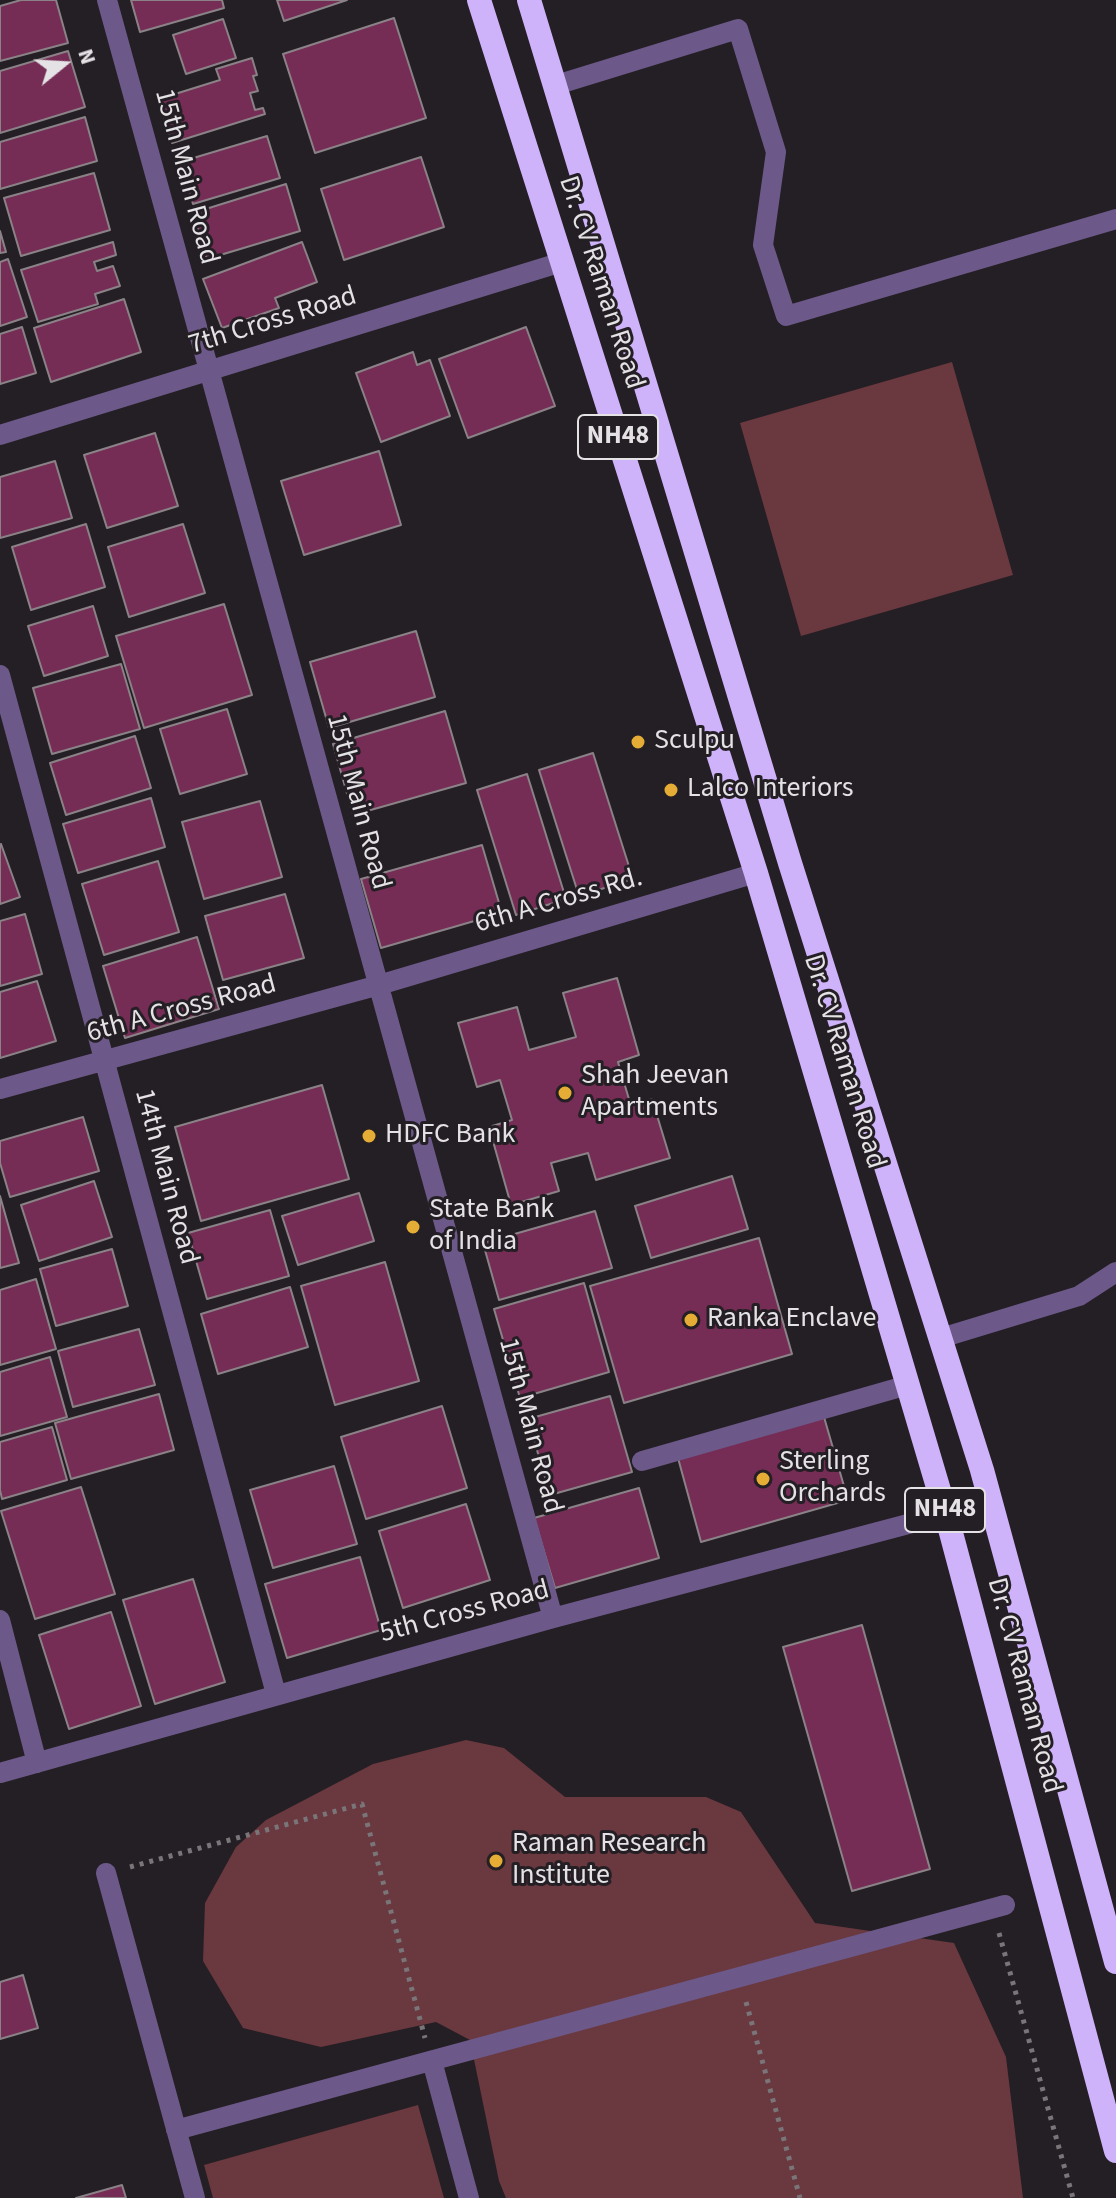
<!DOCTYPE html>
<style>
body{margin:0}
#map{position:relative;width:1116px;height:2198px;overflow:hidden;background:#241f24;font-family:"Source Sans 3",sans-serif}
canvas{display:block}
.north{position:absolute;left:24px;top:24px;width:80px;height:80px;-webkit-text-stroke:6px #241f24;paint-order:stroke;rotate:72deg;font-size:22px;font-weight:700;line-height:32px;text-align:center;color:#e5e2e5}
.north::after{content:'';display:block;margin:auto;width:28px;height:36px;background:#e5e2e5;clip-path:polygon(50% 0,100% 100%,50% 72%,0 100%)}
</style>
<div id="map">
<canvas width="1116" height="2198"></canvas>
<div class="north">N</div>
</div>
<script>
const ctx = document.querySelector('canvas').getContext('2d');
ctx.lineJoin = 'round';
function paint(path, color) {
  ctx.fillStyle = color;
  ctx.fill(path, 'evenodd');
}
function shape(rows) {
  const path = new Path2D();
  for (const r of rows) {
    path.moveTo(r[0], r[1]);
    for (let i = 2; i < r.length; i += 2) path.lineTo(r[i], r[i + 1]);
  }
  return path;
}
function trace(path, color, width, dash) {
  ctx.strokeStyle = color;
  ctx.lineWidth = width;
  ctx.lineCap = dash ? 'butt' : 'round';
  ctx.setLineDash(dash || []);
  ctx.stroke(path);
}
function drawText(font, color, halo, rows, align = 'center') {
  ctx.font = font + ' "Source Sans 3",sans-serif';
  ctx.lineWidth = 6;
  ctx.setLineDash([]);
  ctx.textBaseline = 'middle';
  ctx.strokeStyle = halo;
  ctx.fillStyle = color;
  for (const [text, x, y, turn = 0] of rows) {
    ctx.save();
    ctx.translate(x, y);
    ctx.rotate((+turn || 0) * Math.PI / 180);
    ctx.textAlign = isNaN(turn) ? turn : align;
    if (halo) ctx.strokeText(text, 0, 0);
    ctx.fillText(text, 0, 0);
    ctx.restore();
  }
}
const green = shape([
 [952,362,1013,575,801,636,740,423],
 [466,1740,504,1748,565,1797,706,1797,741,1812,815,1923,954,1943,1006,2057,1023,2198,506,2198,499,2181,470,2040,436,2022,321,2047,243,2028,203,1961,205,1903,236,1847,266,1820,373,1764],
 [418,2105,444,2198,213,2198,204,2165]
]);
const building = shape([
 [21,0,56,0,68,43,0,61,0,6,21,0],
 [131,0,222,0,224,8,140,32,131,0],
 [277,0,347,0,284,21,277,0],
 [394,18,426,118,315,153,283,54,394,18],
 [223,19,236,58,186,74,173,35,223,19],
 [68,51,85,107,0,133,0,71,68,51],
 [252,58,257,75,253,76,258,91,250,93,255,110,263,108,265,114,172,143,159,99,220,80,216,69,252,58],
 [85,117,97,161,0,189,0,142,85,117],
 [267,136,280,178,193,204,180,162,267,136],
 [421,157,444,227,344,260,321,189,421,157],
 [94,173,110,230,21,256,4,198,94,173],
 [286,184,300,231,207,259,193,213,286,184],
 [0,231,6,252,0,253,0,231],
 [113,242,116,255,94,262,97,271,113,266,120,286,95,294,98,304,38,322,21,270,113,242],
 [302,242,317,282,275,298,279,308,222,328,203,279,302,242],
 [8,259,27,317,0,326,0,262,8,259],
 [124,299,141,352,51,382,34,328,124,299],
 [22,327,36,373,0,384,0,334,22,327],
 [526,327,555,406,468,438,439,359,526,327],
 [413,352,417,365,430,360,450,416,381,442,356,373,413,352],
 [155,433,178,506,107,528,84,455,155,433],
 [379,451,401,525,304,555,281,481,379,451],
 [55,461,72,518,0,538,0,477,55,461],
 [86,524,105,587,31,610,12,547,86,524],
 [183,524,205,593,129,617,108,547,183,524],
 [224,604,252,695,144,728,116,636,224,604],
 [93,606,108,656,44,676,28,626,93,606],
 [416,631,435,697,329,728,310,662,416,631],
 [121,664,140,729,52,754,33,688,121,664],
 [227,709,247,774,180,794,160,729,227,709],
 [445,711,466,783,353,815,333,744,445,711],
 [135,736,151,788,66,815,50,763,135,736],
 [593,753,633,879,579,896,539,770,593,753],
 [527,774,566,899,516,915,477,790,527,774],
 [151,798,165,847,78,873,63,824,151,798],
 [260,801,282,877,204,899,182,822,260,801],
 [1,844,20,897,0,904,0,845,1,844],
 [482,845,502,913,381,948,361,879,482,845],
 [158,861,179,932,104,955,82,884,158,861],
 [285,894,304,958,223,980,205,916,285,894],
 [25,914,42,974,0,986,0,921,25,914],
 [197,937,219,1009,125,1038,103,966,197,937],
 [617,978,639,1055,618,1062,631,1106,652,1099,670,1158,596,1180,588,1153,551,1163,559,1191,511,1205,489,1127,512,1120,500,1080,477,1087,458,1023,517,1007,529,1050,576,1037,563,993,617,978],
 [37,981,56,1041,0,1058,0,992,37,981],
 [322,1085,349,1179,201,1221,175,1127,322,1085],
 [83,1117,99,1171,10,1197,0,1163,0,1141,83,1117],
 [732,1176,748,1229,651,1258,635,1206,732,1176],
 [94,1181,112,1237,39,1261,21,1205,94,1181],
 [359,1193,374,1241,298,1265,282,1216,359,1193],
 [0,1196,19,1263,0,1268,0,1196],
 [270,1210,289,1276,207,1299,188,1233,270,1210],
 [595,1211,612,1268,499,1300,483,1243,595,1211],
 [759,1238,792,1354,624,1403,590,1286,759,1238],
 [112,1249,128,1306,56,1326,40,1269,112,1249],
 [385,1262,419,1381,335,1405,301,1286,385,1262],
 [36,1279,56,1349,0,1365,0,1290,36,1279],
 [584,1283,609,1372,520,1398,494,1309,584,1283],
 [290,1287,308,1347,218,1374,201,1314,290,1287],
 [139,1329,155,1385,73,1407,58,1351,139,1329],
 [50,1357,67,1417,0,1436,0,1372,50,1357],
 [159,1394,174,1450,71,1479,55,1423,159,1394],
 [610,1396,632,1472,550,1495,528,1419,610,1396],
 [442,1406,467,1488,366,1519,341,1437,442,1406],
 [824,1417,848,1500,701,1542,678,1458,824,1417],
 [52,1427,67,1480,2,1499,0,1490,0,1442,52,1427],
 [334,1466,357,1544,273,1568,250,1490,334,1466],
 [81,1487,115,1594,35,1619,1,1511,81,1487],
 [639,1488,659,1558,555,1588,534,1518,639,1488],
 [466,1504,490,1580,403,1608,379,1531,466,1504],
 [360,1557,381,1630,287,1658,265,1584,360,1557],
 [193,1579,225,1682,155,1704,123,1600,193,1579],
 [111,1612,141,1706,69,1729,39,1635,111,1612],
 [862,1625,930,1869,852,1891,783,1647,862,1625],
 [23,1975,38,2028,0,2039,0,1982,23,1975],
 [122,2185,126,2198,76,2198,122,2185]
]);
const path = shape([
 [130,1867,362,1804,425,2038],
 [999,1933,1073,2198],
 [746,2002,800,2198]
]);
const minor = shape([
 [107,0,553,1618],
 [556,85,738,29,776,152,763,245,786,316,1116,219],
 [0,435,562,262],
 [0,675,276,1694],
 [0,1089,379,985,756,873],
 [941,1338,1079,1296,1116,1272],
 [642,1461,908,1385],
 [0,1620,37,1763],
 [0,1773,553,1618,946,1514],
 [106,1873,195,2198],
 [432,2061,469,2198],
 [176,2130,1005,1905]
]);
const highway = shape([
 [479,0,756,873,946,1514,1116,2151],
 [529,0,790,863,982,1470,1116,1962]
]);
const markers = [
 [638,742,8,"#e6ad36"],
 [671,790,8,"#e6ad36"],
 [565,1093,8,"#e6ad36"],
 [369,1136,8,"#e6ad36"],
 [413,1227,8,"#e6ad36"],
 [691,1320,8,"#e6ad36"],
 [763,1479,8,"#e6ad36"],
 [496,1861,8,"#e6ad36"]
];
const shields = [
 [618,437,80],
 [945,1510,80]
];
const shieldNames = [
 ["NH48",618,437],
 ["NH48",945,1510]
];
const streetNames = [
 ["15th Main Road",185,177,75],
 ["Dr. CV Raman Road",600,283,72],
 ["7th Cross Road",273,322,-17],
 ["15th Main Road",357,802,75],
 ["6th A Cross Rd.",559,902,-16],
 ["6th A Cross Road",182,1010,-15],
 ["Dr. CV Raman Road",843,1062,73],
 ["14th Main Road",165,1177,75],
 ["15th Main Road",529,1426,75],
 ["5th Cross Road",465,1613,-15],
 ["Dr. CV Raman Road",1023,1686,75]
];
const poiNames = [
 ["Sculpu",654,742],
 ["Lalco Interiors",687,790],
 ["Shah Jeevan",581,1077],
 ["Apartments",581,1109],
 ["HDFC Bank",385,1136],
 ["State Bank",429,1211],
 ["of India",429,1243],
 ["Ranka Enclave",707,1320],
 ["Sterling",779,1463],
 ["Orchards",779,1495],
 ["Raman Research",512,1845],
 ["Institute",512,1877]
];
paint(green, '#6a383f');
paint(building, '#752c55');
trace(building, '#8a8286', 2);
trace(path, '#797579', 5, [4, 6]);
trace(minor, '#6c5989', 20);
trace(highway, '#ceb2fa', 24);
for (const [x, y, r, color] of markers) {
  const dot = new Path2D();
  dot.arc(x, y, r, 0, 2 * Math.PI);
  ctx.fillStyle = color;
  ctx.fill(dot);
  trace(dot, '#241f24', 3);
}
for (const [x, y, w] of shields) {
  const box = new Path2D();
  box.roundRect(x - w / 2, y - 22, w, 44, 6);
  ctx.fillStyle = '#241f24';
  ctx.fill(box);
  trace(box, '#e5e2e5', 2);
}
drawText('bold 26px', '#e5e2e5', null, shieldNames);
drawText('28px', '#e5e2e5', '#241f24', streetNames);
drawText('28px', '#e5e2e5', '#241f24', poiNames, 'left');
</script>
